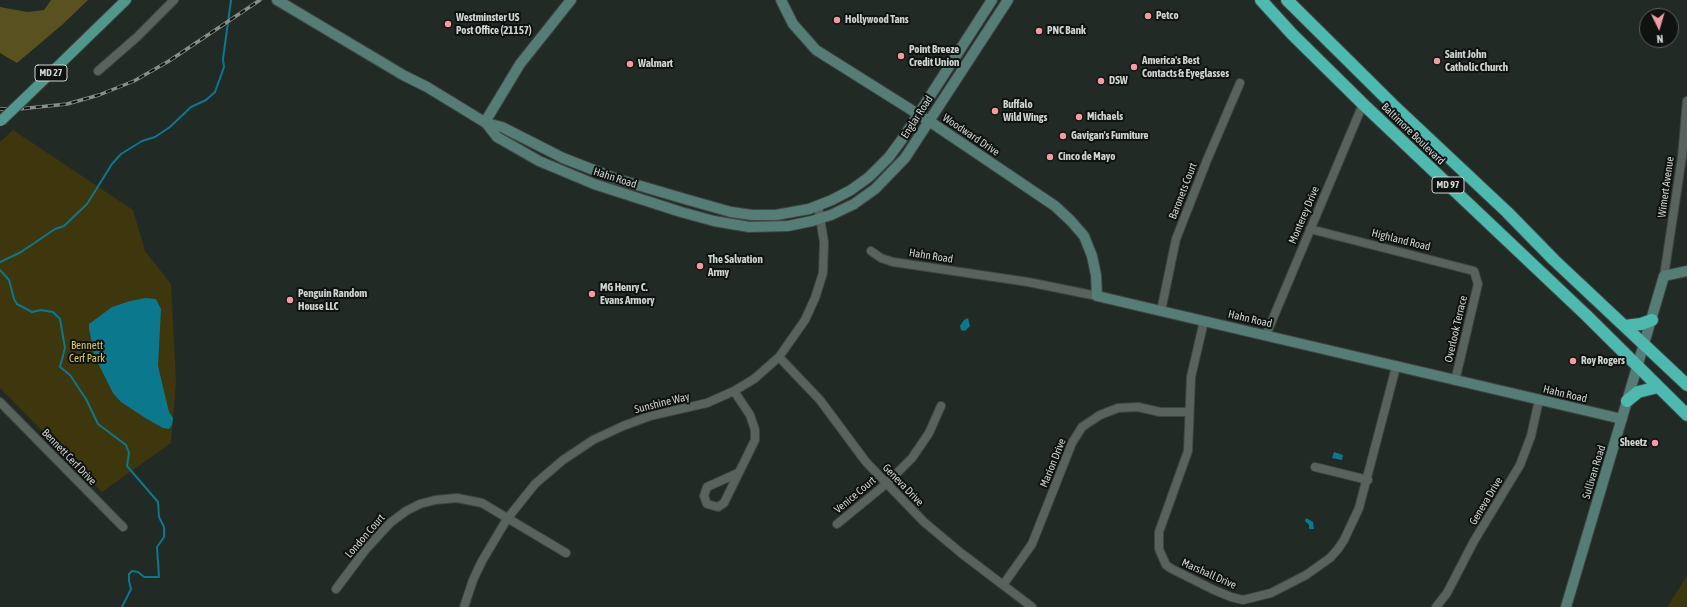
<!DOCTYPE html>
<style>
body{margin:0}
#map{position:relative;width:1687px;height:607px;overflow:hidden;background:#222a25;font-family:"Asap Condensed",sans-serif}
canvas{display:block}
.north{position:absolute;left:1639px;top:8px;width:40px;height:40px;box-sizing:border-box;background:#0e1210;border:1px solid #5b605d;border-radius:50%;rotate:175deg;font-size:11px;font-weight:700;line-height:16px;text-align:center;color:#cfd4d1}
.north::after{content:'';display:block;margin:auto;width:14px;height:18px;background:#f49aa3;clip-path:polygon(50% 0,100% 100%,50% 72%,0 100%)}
</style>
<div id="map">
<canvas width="1687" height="607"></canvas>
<div class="north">N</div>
</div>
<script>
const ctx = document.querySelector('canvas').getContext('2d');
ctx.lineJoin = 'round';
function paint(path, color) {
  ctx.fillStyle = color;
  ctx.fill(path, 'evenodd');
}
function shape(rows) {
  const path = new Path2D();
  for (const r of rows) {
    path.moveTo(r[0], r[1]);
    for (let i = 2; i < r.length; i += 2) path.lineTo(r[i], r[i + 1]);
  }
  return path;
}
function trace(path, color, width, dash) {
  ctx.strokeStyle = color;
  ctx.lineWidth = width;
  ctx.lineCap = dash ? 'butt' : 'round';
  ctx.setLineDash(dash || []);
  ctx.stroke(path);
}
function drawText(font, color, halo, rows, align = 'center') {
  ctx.font = font + ' "Asap Condensed",sans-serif';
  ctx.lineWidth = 4;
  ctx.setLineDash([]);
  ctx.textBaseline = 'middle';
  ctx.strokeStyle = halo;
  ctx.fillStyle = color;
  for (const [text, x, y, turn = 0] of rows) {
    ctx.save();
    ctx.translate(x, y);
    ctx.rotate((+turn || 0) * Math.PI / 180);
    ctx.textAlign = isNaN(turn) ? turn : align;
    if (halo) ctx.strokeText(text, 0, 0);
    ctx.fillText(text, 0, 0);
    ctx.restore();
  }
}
const green = shape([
 [13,130,133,210,145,251,171,284,176,381,171,443,102,492,0,388,0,142],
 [1687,576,1687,607,1667,607]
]);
const forest = shape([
 [51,0,88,0,63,24,17,63,0,53,0,7,27,12,44,10]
]);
const water = shape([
 [146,298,156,299,161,309,158,366,169,412,173,418,172,425,169,429,163,428,147,419,121,402,113,393,94,355,89,328,89,324,112,307,130,301],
 [968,318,970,326,965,331,961,330,960,326,964,320],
 [1334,452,1343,455,1342,460,1332,458],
 [1306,518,1313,522,1314,529,1309,529,1309,525,1305,521]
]);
const stream = shape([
 [0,262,21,252,55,229,64,226,87,204,112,164,121,154,142,141,155,137,170,127,191,107,206,100,215,92,224,67,223,59,231,0],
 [0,270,9,280,14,299,17,304,32,312,41,310,53,312,60,319,65,348,60,367,70,375,86,399,98,424,126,445,129,453,127,466,158,502,159,517,164,527,164,537,157,547,159,577,144,577,138,572,132,571,129,574,129,581,131,589,122,607]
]);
const street = shape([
 [98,71,137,37,174,0],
 [1310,229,1474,271,1478,284,1455,381],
 [871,251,881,258,893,262,1028,282,1097,296],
 [1664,276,1682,157,1687,101],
 [1161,311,1176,239,1207,160,1240,83],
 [1204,321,1191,377,1188,451,1159,532,1159,549,1166,565,1172,569,1214,590,1231,597,1243,600,1271,593,1306,575,1330,558,1338,549,1344,540,1359,508,1396,367],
 [1266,335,1363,104],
 [779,357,820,400,866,462,924,522,961,553,1032,607],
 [734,391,750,415,755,430,755,440,724,503,718,507,707,504,704,496,707,487,738,473],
 [0,402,123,527],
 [1315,467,1368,480],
 [837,524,886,484,912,458,929,433,941,406],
 [1003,585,1032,544,1072,443,1082,427,1100,415,1118,408,1138,407,1160,412,1189,412],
 [336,589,366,549,390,523,406,511,420,504,435,500,457,498,482,503,566,553],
 [464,607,473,580,482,561,507,519,535,484,563,460,593,440,623,426,650,416,707,403,734,391,754,379,779,357,805,320,815,298,823,273,824,242,818,206],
 [1436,607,1447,593,1474,541,1520,465,1531,436,1539,400]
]);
const secondary = shape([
 [277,0,403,75,427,87,486,123,502,127,563,158,617,179,685,199,731,212,752,215,776,215,809,209,832,200,851,190,869,177,889,157,903,138,992,0],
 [781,0,793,24,816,50,929,121,1055,206,1071,221,1084,236,1092,256,1096,275,1097,296,1622,419],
 [485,122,520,64,571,0],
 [486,123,497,137,539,161,594,184,681,212,714,221,749,227,788,226,812,221,831,215,854,204,875,189,905,158,1008,0],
 [1566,607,1664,276,1687,271]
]);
const primary = shape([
 [24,99,126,0]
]);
const highway = shape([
 [1261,0,1292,34,1363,104,1586,315,1687,415],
 [1287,0,1393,105,1507,212,1554,260,1687,385],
 [1625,326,1641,324,1652,320],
 [1627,401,1638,392,1658,387]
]);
const rail = shape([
 [0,109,19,109,67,104,99,95,134,81,169,61,260,0]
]);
const primaryBridge = shape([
 [1,121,24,99]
]);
const markers = [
 [1148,16,4,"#f49aa3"],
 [837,20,4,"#f49aa3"],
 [448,24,4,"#f49aa3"],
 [1039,31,4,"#f49aa3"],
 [901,56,4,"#f49aa3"],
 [1437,61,4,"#f49aa3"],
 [630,64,4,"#f49aa3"],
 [1134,67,4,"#f49aa3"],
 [1101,81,4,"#f49aa3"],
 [995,111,4,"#f49aa3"],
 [1079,117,4,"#f49aa3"],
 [1063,136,4,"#f49aa3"],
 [1050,157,4,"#f49aa3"],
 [700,266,4,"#f49aa3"],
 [592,294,4,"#f49aa3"],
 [290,300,4,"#f49aa3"],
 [1573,361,4,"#f49aa3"],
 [1655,443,4,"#f49aa3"]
];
const shields = [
 [51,73,32],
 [1448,185,32]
];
const shieldNames = [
 ["MD 27",51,73],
 ["MD 97",1448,185]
];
const poiNames = [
 ["Petco",1156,16],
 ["Westminster US",456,18],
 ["Post Office (21157)",456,31],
 ["Hollywood Tans",845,20],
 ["PNC Bank",1047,31],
 ["Point Breeze",909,50],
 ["Credit Union",909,63],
 ["Saint John",1445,55],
 ["Catholic Church",1445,68],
 ["America's Best",1142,61],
 ["Contacts & Eyeglasses",1142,74],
 ["Walmart",638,64],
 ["DSW",1109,81],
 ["Buffalo",1003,105],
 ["Wild Wings",1003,118],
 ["Michaels",1087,117],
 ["Gavigan's Furniture",1071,136],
 ["Cinco de Mayo",1058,157],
 ["The Salvation",708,260],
 ["Army",708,273],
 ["MG Henry C.",600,288],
 ["Evans Armory",600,301],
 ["Penguin Random",298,294],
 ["House LLC",298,307],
 ["Roy Rogers",1581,361],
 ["Sheetz",1647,443,"right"]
];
const streetNames = [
 ["Englar Road",917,117,-57],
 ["Baltimore Boulevard",1413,134,44],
 ["Woodward Drive",971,135,34],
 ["Hahn Road",615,178,18],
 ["Wimert Avenue",1666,187,-82],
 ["Baronets Court",1183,191,-69],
 ["Monterey Drive",1304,215,-67],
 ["Highland Road",1401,240,14],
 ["Hahn Road",931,256,9],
 ["Hahn Road",1250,319,13],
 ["Overlook Terrace",1456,329,-77],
 ["Hahn Road",1565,394,13],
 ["Sunshine Way",662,403,-14],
 ["Bennett Cerf Drive",69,457,46],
 ["Marion Drive",1053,463,-68],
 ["Sullivan Road",1594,472,-73],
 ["Geneva Drive",903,485,46],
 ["Venice Court",855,495,-40],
 ["Geneva Drive",1486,501,-59],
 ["London Court",365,536,-49],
 ["Marshall Drive",1209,574,24]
];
const parkNames = [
 ["Bennett",87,346],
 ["Cerf Park",87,359]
];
paint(green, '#3e370d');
paint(forest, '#595120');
paint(water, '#0c788d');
trace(stream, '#0c788d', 2);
trace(street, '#3f4541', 10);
trace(secondary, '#3f4541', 12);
trace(primary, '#3f4541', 12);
trace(highway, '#3f4541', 14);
trace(street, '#59635d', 8);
trace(secondary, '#557d76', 10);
trace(primary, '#52978e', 10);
trace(highway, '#4db9af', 12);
trace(rail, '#888e8a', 3.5);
trace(rail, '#0e1210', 2, [6]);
trace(primaryBridge, '#3f4541', 12, []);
trace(primaryBridge, '#52978e', 10);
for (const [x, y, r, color] of markers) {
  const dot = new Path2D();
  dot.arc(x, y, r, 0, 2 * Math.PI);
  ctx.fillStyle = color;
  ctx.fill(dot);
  trace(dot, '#0e1210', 1.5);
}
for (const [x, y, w] of shields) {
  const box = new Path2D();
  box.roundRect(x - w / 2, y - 8, w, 16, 3);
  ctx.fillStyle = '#0e1210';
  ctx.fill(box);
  trace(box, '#cfd4d1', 1);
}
drawText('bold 10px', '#cfd4d1', null, shieldNames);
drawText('bold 11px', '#cfd4d1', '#0e1210', poiNames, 'left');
drawText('11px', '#cfd4d1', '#0e1210', streetNames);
drawText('11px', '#dfcb4e', '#0e1210', parkNames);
</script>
